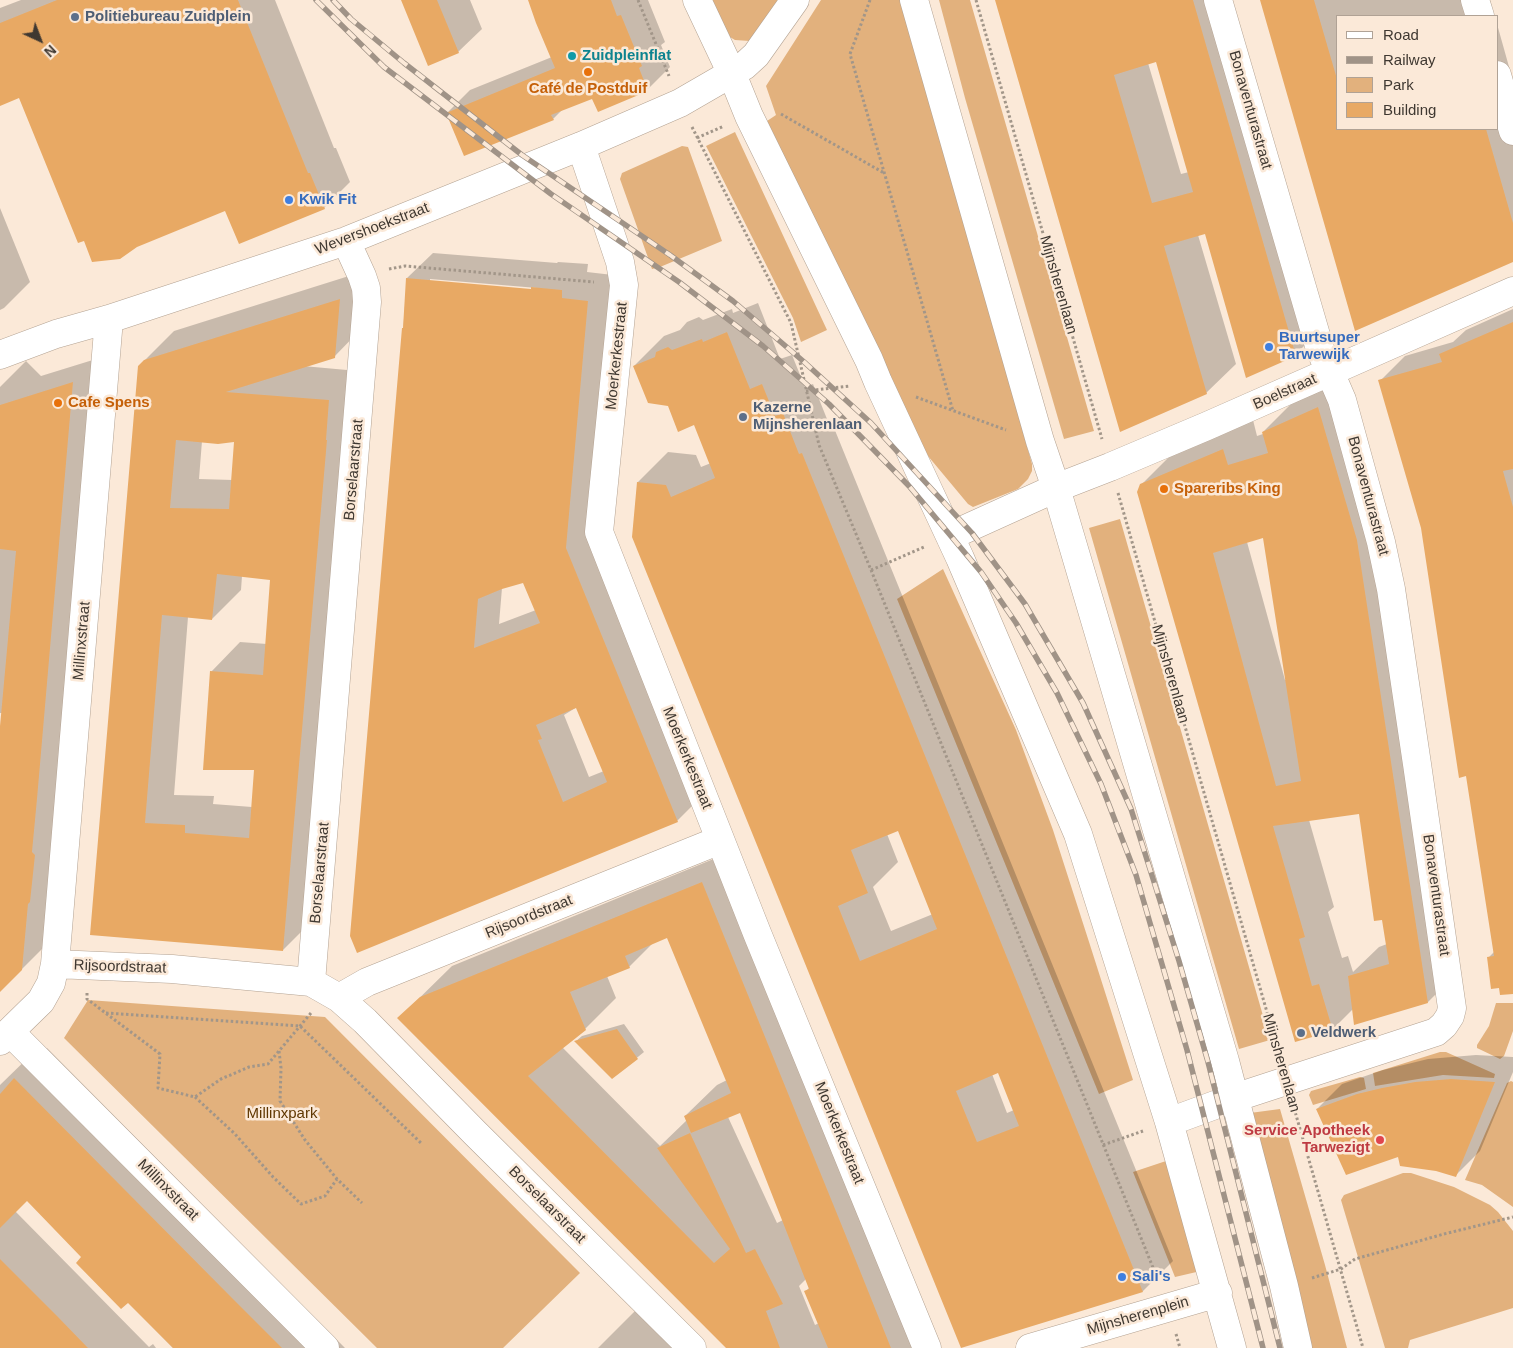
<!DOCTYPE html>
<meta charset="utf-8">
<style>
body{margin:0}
#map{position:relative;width:1513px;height:1348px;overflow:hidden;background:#fbe9d8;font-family:Helvetica,sans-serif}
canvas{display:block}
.legend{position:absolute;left:1336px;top:15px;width:162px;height:115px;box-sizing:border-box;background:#fbe9d8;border:1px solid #b0a295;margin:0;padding:6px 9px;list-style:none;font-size:15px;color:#3f3831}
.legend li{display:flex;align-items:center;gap:10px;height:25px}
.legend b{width:25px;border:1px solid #b0a295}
.north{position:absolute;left:15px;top:15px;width:50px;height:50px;-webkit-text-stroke:4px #fbe9d8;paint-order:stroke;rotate:137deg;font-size:14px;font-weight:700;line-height:20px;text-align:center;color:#3f3831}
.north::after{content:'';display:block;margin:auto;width:18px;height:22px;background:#3f3831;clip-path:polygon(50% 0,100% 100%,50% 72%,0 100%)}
</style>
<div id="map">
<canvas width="1513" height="1348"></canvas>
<ul class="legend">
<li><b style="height:6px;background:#fff"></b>Road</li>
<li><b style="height:6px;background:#a09387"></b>Railway</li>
<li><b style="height:14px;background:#e2b17d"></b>Park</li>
<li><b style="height:14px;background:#e8a964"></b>Building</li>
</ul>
<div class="north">N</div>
</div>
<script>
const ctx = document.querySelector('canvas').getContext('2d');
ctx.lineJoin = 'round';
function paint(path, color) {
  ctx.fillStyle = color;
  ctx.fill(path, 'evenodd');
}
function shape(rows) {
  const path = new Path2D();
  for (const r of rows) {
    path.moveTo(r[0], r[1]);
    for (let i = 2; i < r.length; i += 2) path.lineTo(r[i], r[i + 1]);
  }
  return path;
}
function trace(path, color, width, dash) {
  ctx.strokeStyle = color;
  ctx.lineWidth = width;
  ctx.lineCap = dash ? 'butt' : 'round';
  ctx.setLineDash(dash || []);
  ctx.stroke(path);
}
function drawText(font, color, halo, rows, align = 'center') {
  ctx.font = font + ' Helvetica,sans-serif';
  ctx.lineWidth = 5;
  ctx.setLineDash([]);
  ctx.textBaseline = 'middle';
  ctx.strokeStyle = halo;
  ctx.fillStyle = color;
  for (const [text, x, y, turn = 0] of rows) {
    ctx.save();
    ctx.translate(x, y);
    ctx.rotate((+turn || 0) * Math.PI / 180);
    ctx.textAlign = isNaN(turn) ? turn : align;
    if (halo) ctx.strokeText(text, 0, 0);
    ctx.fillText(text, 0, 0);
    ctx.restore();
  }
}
const green = shape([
 [707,0,781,0,750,41,735,40,723,33],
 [821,0,902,0,1032,464,1032,471,1028,479,1018,489,973,507,968,504,923,450,767,121,776,115,766,86],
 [939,0,970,0,1094,431,1064,439,965,98],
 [735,132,827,330,801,342,793,318,706,146],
 [682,146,688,147,722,241,660,267,652,269,620,179,622,173],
 [1120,519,1270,1040,1239,1049,1089,528],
 [943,569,1016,730,1053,830,1090,945,1133,1080,1099,1094,897,599],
 [88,1000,325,1017,580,1273,503,1348,377,1348,64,1038],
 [1496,1003,1513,1003,1513,1031,1504,1056,1500,1059,1477,1048,1477,1045,1489,1026],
 [1440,1052,1446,1052,1495,1074,1494,1078,1443,1075,1375,1086,1373,1073],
 [1360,1077,1364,1078,1366,1089,1313,1105,1309,1095,1311,1091],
 [1511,1081,1513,1082,1513,1207,1482,1185,1465,1180,1507,1083],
 [1280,1109,1325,1265,1347,1348,1310,1348,1250,1113],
 [1169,1160,1205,1270,1175,1277,1133,1172],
 [1403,1173,1411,1173,1454,1187,1490,1205,1498,1212,1513,1231,1513,1308,1410,1340,1408,1348,1385,1348,1341,1200,1344,1195]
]);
const shadow = shape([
 [21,0,275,0,334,148,336,148,350,182,324,208,226,209,20,96,0,104,0,8],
 [402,0,470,0,482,29,458,52],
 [529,0,648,0,665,42,661,45,670,67,647,90,593,97,563,109,553,119,447,113,470,90,552,57],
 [997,0,1230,0,1324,326,1295,355,1206,233,1198,235,1236,364,1206,393],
 [1157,61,1189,172,1181,174,1148,63],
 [1261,0,1490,0,1494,16,1337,16,1337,129,1497,129,1497,24,1513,81,1513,260,1356,329],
 [0,208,30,282,4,308,0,310],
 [433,253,557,263,558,262,588,264,587,272,613,275,591,521,703,795,677,821,357,952,407,278],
 [430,279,537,288,537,291,430,281],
 [524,581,536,610,499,624,502,588],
 [577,707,604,771,589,777,564,715],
 [368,270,363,327,334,357,303,366,358,371,312,921,283,950,91,934,145,360,174,331],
 [202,441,236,441,233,480,199,479],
 [242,576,272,579,267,644,240,642,211,672,256,769,252,807,213,804,214,796,174,795,188,617,212,619,241,590],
 [758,303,780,359,792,355,805,387,813,384,829,424,832,423,1173,1261,1143,1291,962,1347,638,482,668,452,696,455,701,467,711,463,695,424,668,405,634,366,664,336,680,330,687,322,699,317,703,320,732,309,733,313],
 [899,830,933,914,891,931,873,887,898,862,887,834],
 [999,1072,1014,1110,1007,1113,992,1074],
 [1513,309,1513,984,1488,958,1494,952,1467,775,1422,528,1380,381,1405,356,1453,342,1466,330],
 [96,359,45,946,0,991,0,741,3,713,0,713,0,387,26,361,41,376],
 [1348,379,1386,510,1457,973,1428,1002,1353,1009,1332,1030,1296,1041,1141,485,1171,455,1253,420,1257,436,1263,434,1263,432,1292,403],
 [1264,537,1286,680,1285,680,1247,542],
 [1360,813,1383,918,1387,944,1379,947,1353,972,1348,956,1342,958,1328,912,1334,907,1309,820],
 [733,851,917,1348,728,1348,399,1018,452,966],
 [668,936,727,1080,717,1085,685,1116,687,1120,660,1146,562,1047,585,1029,616,998,607,976,629,967,654,942],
 [740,1111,783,1220,777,1223,728,1117],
 [806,1279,810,1287,806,1291,819,1323,815,1325,799,1286],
 [624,1024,644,1052,612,1078,576,1041,582,1036],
 [38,1048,42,1053,47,1048,345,1348,173,1348,27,1199,15,1211,149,1347,153,1344,156,1348,10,1348,0,1338,0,1085],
 [1476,1055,1513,1057,1513,1072,1480,1151,1455,1176,1399,1156,1317,1109,1342,1084,1383,1070,1428,1059],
 [641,1305,684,1348,598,1348]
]);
const building = shape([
 [57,0,238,0,308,173,310,173,325,209,239,244,225,211,137,247,120,259,92,262,84,241,78,243,19,98,0,106,0,23],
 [401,0,437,0,459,53,428,66],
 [528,0,611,0,617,16,621,15,642,66,639,68,648,91,598,112,592,99,551,115,554,120,464,156,446,113,555,68,536,23],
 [995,0,1193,0,1296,356,1246,378,1205,234,1164,246,1207,394,1120,432],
 [1156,62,1193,192,1152,203,1114,75],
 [1260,0,1314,0,1337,79,1337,129,1486,129,1513,223,1513,262,1355,331],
 [406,278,531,289,531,287,562,290,562,298,588,301,566,548,678,822,357,953,350,936,402,328,403,328],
 [523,583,540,623,474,648,478,599,502,589],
 [576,708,607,782,563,802,538,740,542,739,536,725],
 [340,299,335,358,226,392,329,400,326,440,327,440,283,951,90,935,138,366,144,360],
 [176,440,218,444,234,442,229,509,170,508],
 [217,574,270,580,263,675,210,671,203,770,254,770,249,838,185,833,185,825,145,823,162,615,212,620],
 [1513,322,1513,469,1503,471,1513,507,1513,994,1500,995,1499,988,1491,989,1487,957,1494,956,1466,776,1459,778,1421,528,1378,380,1442,362,1439,354],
 [727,332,750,389,762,384,775,416,783,413,799,454,802,453,1143,1292,961,1348,632,537,637,482,666,485,671,497,715,478,694,425,678,432,668,406,648,403,633,366,655,357,656,352,668,347,672,350,702,339,703,342],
 [898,831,937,929,860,961,838,906,868,893,851,850],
 [998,1073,1019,1126,977,1142,956,1091],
 [73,382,37,799,32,852,35,855,30,902,28,904,22,970,0,992,0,726,16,551,0,549,0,405],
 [1318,407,1357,540,1428,1003,1354,1025,1348,976,1389,964,1382,920,1374,921,1359,814,1273,826,1305,937,1299,939,1312,986,1319,984,1333,1031,1295,1042,1137,492,1140,484,1223,449,1228,465,1268,453,1262,432],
 [1263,538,1301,781,1276,786,1213,553],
 [702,882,844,1231,891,1348,828,1348,804,1291,809,1289,740,1113,691,1133,684,1116,731,1093,667,938,625,956,630,968,570,992,586,1030,528,1076,714,1263,730,1249,657,1148,690,1133,746,1253,755,1249,783,1304,766,1311,780,1348,726,1348,397,1018,420,997],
 [617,1029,638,1059,612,1079,574,1041],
 [14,1078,232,1298,282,1348,173,1348,128,1303,121,1309,76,1263,81,1257,27,1201,0,1228,0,1094],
 [1451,1079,1495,1082,1456,1177,1436,1171,1400,1166,1398,1157,1346,1175,1316,1109,1357,1094,1382,1088,1415,1082],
 [0,1259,58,1317,88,1348,0,1348]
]);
const path = shape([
 [638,0,669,76],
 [870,0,850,54,953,411],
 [976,0,1102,439],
 [781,114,884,173],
 [692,127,791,323,819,445,871,570,1158,1280],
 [697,138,724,126],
 [389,269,405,266,594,282],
 [806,391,850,386],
 [916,397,1006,430],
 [1118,493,1279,1054],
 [871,570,924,547],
 [87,993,87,999,160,1054,158,1088,195,1097,221,1079,249,1067,268,1064,311,1013],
 [106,1013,300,1026,421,1143],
 [279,1051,281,1068,280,1101,305,1140,337,1179],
 [195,1097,235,1134,273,1177,301,1204,325,1196,337,1179,362,1203],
 [1294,1108,1363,1348],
 [1103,1145,1143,1131],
 [1312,1278,1341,1269,1355,1259,1444,1234,1513,1217],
 [1176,1334,1180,1348]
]);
const street = shape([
 [697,0,732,74,749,116,869,360,878,382,960,558,1078,834,1169,1122,1232,1348],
 [914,0,1040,441,1056,488,1225,1061,1284,1286,1298,1348],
 [1475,0,1480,16],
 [1497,75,1513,131],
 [581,146,620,262,624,285,599,532,757,933,927,1348],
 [0,355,56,334,109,319,346,241,581,146,680,103,744,66,756,55,795,0],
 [950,536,1056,488,1110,467,1207,426,1513,291],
 [55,964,109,319],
 [311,982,367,302,366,288,362,276,346,241],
 [339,998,367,982,720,840],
 [10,1032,325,1348],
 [0,1041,41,1001,51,983,55,964,172,969,311,982,339,998,365,1021,475,1133,692,1348],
 [1169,1122,1234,1098,1436,1032,1444,1025,1450,1016,1452,1008,1417,764,1391,589,1381,542,1342,400,1320,349,1218,0],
 [1030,1348,1218,1293]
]);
const rail = shape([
 [316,0,384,67,551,194,679,282,763,346,829,404,909,486,981,572,1016,623,1057,693,1101,784,1136,875,1187,1050,1263,1348],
 [333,0,351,19,404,63,522,155,670,255,733,301,803,361,871,423,972,533,1025,604,1083,703,1131,809,1179,961,1208,1062,1280,1348]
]);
const markers = [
 [75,17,5,"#5c6f8a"],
 [572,56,5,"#0f9aa8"],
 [588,72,5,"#e8710a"],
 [289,200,5,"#3f7fe0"],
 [1269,347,5,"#3f7fe0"],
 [58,403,5,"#e8710a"],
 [743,417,5,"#5c6f8a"],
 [1164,489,5,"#e8710a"],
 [1301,1033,5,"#5c6f8a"],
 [1380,1140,5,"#e0444e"],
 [1122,1277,5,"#3f7fe0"]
];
const serviceNames = [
 ["Politiebureau Zuidplein",85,17],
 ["Kazerne",753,408],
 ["Mijnsherenlaan",753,425],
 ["Veldwerk",1311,1033]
];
const cultureNames = [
 ["Zuidpleinflat",582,56]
];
const foodNames = [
 ["Café de Postduif",588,89,"center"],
 ["Cafe Spens",68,403],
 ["Spareribs King",1174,489]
];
const streetNames = [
 ["Bonaventurastraat",1250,110,74],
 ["Wevershoekstraat",372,229,-21],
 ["Mijnsherenlaan",1058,285,74],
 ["Moerkerkestraat",617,356,-84],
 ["Boelstraat",1285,392,-24],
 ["Borselaarstraat",354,470,-85],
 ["Bonaventurastraat",1368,496,75],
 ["Millinxstraat",82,641,-85],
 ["Mijnsherenlaan",1170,674,74],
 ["Moerkerkestraat",687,758,68],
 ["Borselaarstraat",320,873,-85],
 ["Bonaventurastraat",1436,895,82],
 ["Rijsoordstraat",529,917,-22],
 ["Rijsoordstraat",120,967,2],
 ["Mijnsherenlaan",1281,1063,74],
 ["Moerkerkestraat",839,1133,68],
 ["Millinxstraat",168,1190,45],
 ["Borselaarstraat",547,1205,45],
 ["Mijnsherenplein",1138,1316,-16]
];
const shopNames = [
 ["Kwik Fit",299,200],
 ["Buurtsuper",1279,338],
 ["Tarwewijk",1279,355],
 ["Sali's",1132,1277]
];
const parkNames = [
 ["Millinxpark",282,1114]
];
const healthNames = [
 ["Service Apotheek",1370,1131],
 ["Tarwezigt",1370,1148]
];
paint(green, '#e2b17d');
paint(shadow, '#0003');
paint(building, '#e8a964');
trace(street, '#b3a292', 29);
trace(path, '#a29689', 3, [2.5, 2.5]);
trace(street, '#fff', 28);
trace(rail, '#a09387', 5.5);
trace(rail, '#fbe9d8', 4, [11]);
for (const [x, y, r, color] of markers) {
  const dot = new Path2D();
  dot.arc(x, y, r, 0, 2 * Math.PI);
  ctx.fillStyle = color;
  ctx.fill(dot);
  trace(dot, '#fbe9d8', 2);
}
drawText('bold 15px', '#4e5e75', '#fbe9d8', serviceNames, 'left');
drawText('bold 15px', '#0d838f', '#fbe9d8', cultureNames, 'left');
drawText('bold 15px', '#c56008', '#fbe9d8', foodNames, 'left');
drawText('15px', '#3f3831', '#fbe9d8', streetNames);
drawText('bold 15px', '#366cbe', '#fbe9d8', shopNames, 'left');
drawText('15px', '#603700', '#fbe9d8', parkNames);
drawText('bold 15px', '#be3a42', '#fbe9d8', healthNames, 'right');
</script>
